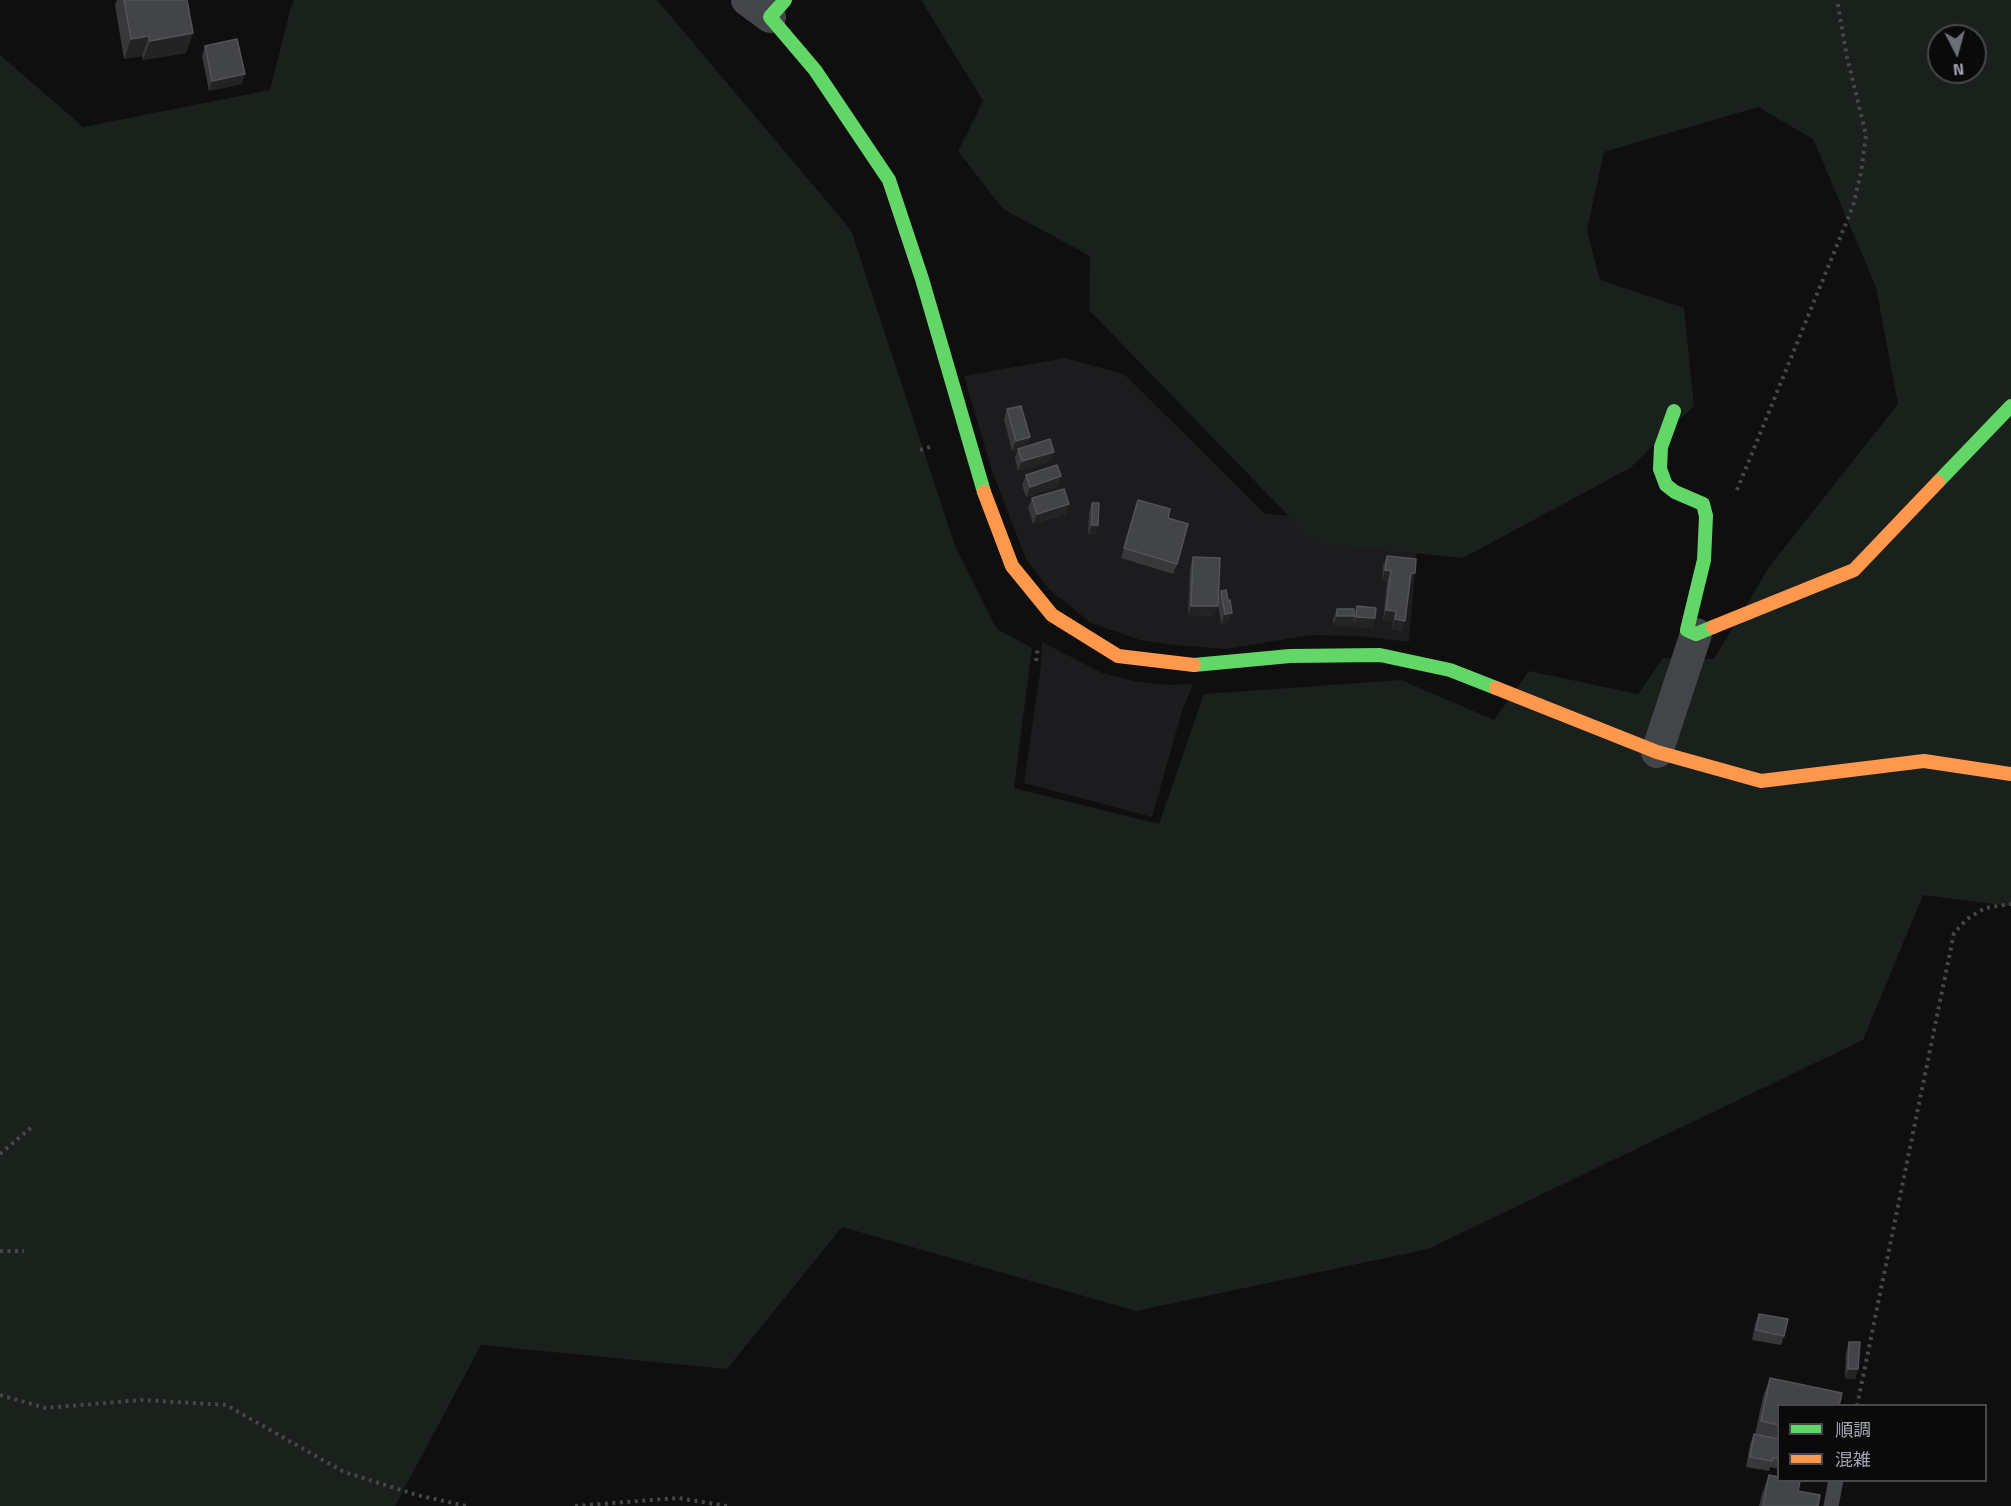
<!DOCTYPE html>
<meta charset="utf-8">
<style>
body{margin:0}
#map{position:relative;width:2011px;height:1506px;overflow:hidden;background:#0f0f10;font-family:"Titillium Web","Noto Sans JP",sans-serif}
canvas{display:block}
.legend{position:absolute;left:1777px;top:1404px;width:210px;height:78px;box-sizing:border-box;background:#0a0a0b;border:2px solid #46484d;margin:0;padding:8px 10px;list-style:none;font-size:18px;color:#a1a5b0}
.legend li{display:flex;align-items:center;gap:12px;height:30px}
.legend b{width:30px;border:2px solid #46484d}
.north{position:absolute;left:1927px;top:24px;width:60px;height:60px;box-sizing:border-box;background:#0a0a0b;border:2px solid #46484d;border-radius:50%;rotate:174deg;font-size:16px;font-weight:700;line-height:24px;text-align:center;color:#a1a5b0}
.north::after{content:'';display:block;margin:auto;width:21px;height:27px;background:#6e7078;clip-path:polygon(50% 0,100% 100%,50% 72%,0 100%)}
</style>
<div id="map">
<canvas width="2011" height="1506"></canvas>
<ul class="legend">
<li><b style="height:8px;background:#63d668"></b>順調</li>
<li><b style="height:8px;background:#ff974d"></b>混雑</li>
</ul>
<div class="north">N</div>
</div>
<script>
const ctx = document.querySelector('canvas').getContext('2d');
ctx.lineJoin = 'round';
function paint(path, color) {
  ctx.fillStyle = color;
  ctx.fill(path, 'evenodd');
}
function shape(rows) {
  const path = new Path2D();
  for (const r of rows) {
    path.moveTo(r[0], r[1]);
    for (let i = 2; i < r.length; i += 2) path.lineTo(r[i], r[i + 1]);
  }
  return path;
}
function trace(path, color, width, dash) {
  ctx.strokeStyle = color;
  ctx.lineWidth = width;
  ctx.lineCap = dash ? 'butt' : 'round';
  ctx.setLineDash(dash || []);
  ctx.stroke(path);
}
const built = shape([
 [1065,358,1124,374,1265,514,1419,524,1409,642,1360,636,1311,635,1226,649,1174,645,1140,640,1091,623,1049,589,1026,559,992,471,964,376],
 [1042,642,1102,673,1138,682,1169,685,1193,684,1182,711,1152,817,1024,783,1041,666]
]);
const green = shape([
 [294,0,657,0,851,230,955,546,997,629,1032,648,1014,788,1159,824,1204,694,1401,680,1494,720,1529,671,1638,694,1663,658,1714,659,1769,567,1898,404,1876,287,1813,139,1758,107,1604,152,1587,230,1600,280,1684,308,1694,406,1630,468,1463,558,1315,543,1089,310,1090,256,1003,209,958,151,983,101,921,0,2011,0,2011,906,1923,895,1863,1040,1428,1249,1136,1311,842,1227,727,1369,481,1345,395,1506,0,1506,0,55,83,127,270,90,291,7],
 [1939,36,1975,36,1975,72,1939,72]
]);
const path = shape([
 [920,450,934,446],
 [1737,490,1853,206,1861,173,1866,135,1847,57,1837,0],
 [1036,661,1038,647],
 [0,1154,34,1125],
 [0,1251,24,1251],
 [0,1395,46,1408,141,1400,226,1405,344,1472,417,1495,466,1506],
 [1857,1406,1954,933,1967,919,1985,908,2011,904],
 [575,1506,678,1498,727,1506]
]);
const lane = shape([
 [1831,1506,1836,1480]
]);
const street = shape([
 [747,0,770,17],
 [1657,752,1696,634]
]);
const fast = shape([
 [785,0,770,17,815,70,889,180,922,279,984,492],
 [1674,411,1661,447,1660,469,1666,485,1675,492,1703,504,1706,516,1704,560,1687,630,1696,634,1713,627],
 [1938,482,2011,406],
 [1194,665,1290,656,1380,655,1450,670,1496,688]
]);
const slow = shape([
 [984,492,1012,566,1052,615,1118,656,1194,665],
 [1713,627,1854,570,1938,482],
 [1496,688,1657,752,1761,781,1924,761,2011,774]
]);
const wall = shape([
 [117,0,187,0,193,33,186,53,143,60,142,56,124,59,115,5],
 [205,46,242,84,209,91,202,56],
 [1007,409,1030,437,1026,446,1054,452,1050,462,1018,471,1015,458,1018,449,1012,451,1004,419],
 [1026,475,1061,476,1058,486,1026,497,1022,485],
 [1032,498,1066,514,1033,524,1028,508],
 [1138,500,1168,518,1177,564,1173,574,1121,558],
 [1092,503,1098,525,1095,535,1088,535,1089,513],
 [1387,556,1411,583,1410,583,1402,631,1392,629,1393,621,1383,620,1387,581,1382,580,1383,566],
 [1193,557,1218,600,1221,591,1228,601,1228,623,1221,624,1218,603,1214,616,1188,615,1190,567],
 [1357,606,1375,618,1372,628,1353,627,1354,617,1350,626,1333,625,1333,619,1337,609,1354,616],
 [1759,1314,1784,1336,1781,1345,1752,1340,1755,1324],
 [1849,1342,1858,1369,1855,1379,1845,1379,1846,1352],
 [1770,1378,1779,1406,1779,1469,1770,1467,1769,1471,1746,1467,1750,1444,1754,1434,1755,1434,1763,1397],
 [1769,1475,1798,1491,1818,1506,1759,1506,1762,1494]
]);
const shadedWall = shape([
 [193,33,186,53,143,60,150,41],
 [149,36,142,56,124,59,131,39],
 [245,74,242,84,209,91,212,81],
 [1030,437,1026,447,1012,451,1016,441],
 [1054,452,1050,462,1018,471,1022,461],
 [1061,476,1058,486,1026,497,1030,487],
 [1069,504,1066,514,1033,524,1037,514],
 [1092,525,1098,525,1095,535,1088,535],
 [1385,570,1391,571,1387,581,1382,580],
 [1411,573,1415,573,1411,583,1407,582],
 [1191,606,1218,606,1214,616,1188,615],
 [1386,610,1396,611,1393,621,1383,620],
 [1232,613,1228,623,1221,624,1225,614],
 [1337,616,1354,616,1350,626,1333,625],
 [1356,617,1375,618,1372,628,1353,627],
 [1395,619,1405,621,1402,631,1392,629],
 [1848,1369,1858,1369,1855,1379,1845,1379]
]);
const building = shape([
 [124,0,187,0,193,33,150,41,149,36,131,39,124,0],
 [237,39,245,74,212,81,205,46,237,39],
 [1021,406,1030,437,1016,441,1007,409,1021,406],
 [1050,439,1054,452,1022,461,1018,449,1050,439],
 [1057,465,1061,476,1030,487,1026,475,1057,465],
 [1064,489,1069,504,1037,514,1032,498,1064,489],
 [1138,500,1170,509,1168,518,1188,524,1177,564,1124,548,1138,500],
 [1092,503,1099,503,1098,525,1092,525,1092,503],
 [1387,556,1416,559,1415,573,1411,573,1405,621,1395,619,1396,611,1386,610,1391,571,1385,570,1387,556],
 [1193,557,1220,558,1218,606,1191,606,1193,557],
 [1226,590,1228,601,1230,600,1232,613,1225,614,1221,591,1226,590],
 [1357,606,1376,608,1375,618,1356,617,1357,606],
 [1337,609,1354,609,1354,616,1337,616,1337,609],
 [1759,1314,1788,1319,1784,1336,1756,1330,1759,1314],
 [1849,1342,1860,1342,1858,1369,1848,1369,1849,1342],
 [1770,1378,1842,1393,1839,1406,1779,1406,1779,1425,1761,1421,1770,1378],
 [1754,1434,1779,1439,1779,1459,1773,1457,1772,1461,1750,1457,1754,1434],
 [1769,1475,1779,1477,1779,1480,1800,1481,1798,1491,1820,1495,1818,1506,1763,1506,1769,1475]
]);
paint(built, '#1c1c1e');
paint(green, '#1a201b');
trace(path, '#46474a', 4, [3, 4.5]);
trace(lane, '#444549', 15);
trace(street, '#444549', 32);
trace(fast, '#63d668', 14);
trace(slow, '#ff974d', 14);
paint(wall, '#38383b');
paint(shadedWall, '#232324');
paint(building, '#434447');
trace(building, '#525358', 1.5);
</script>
